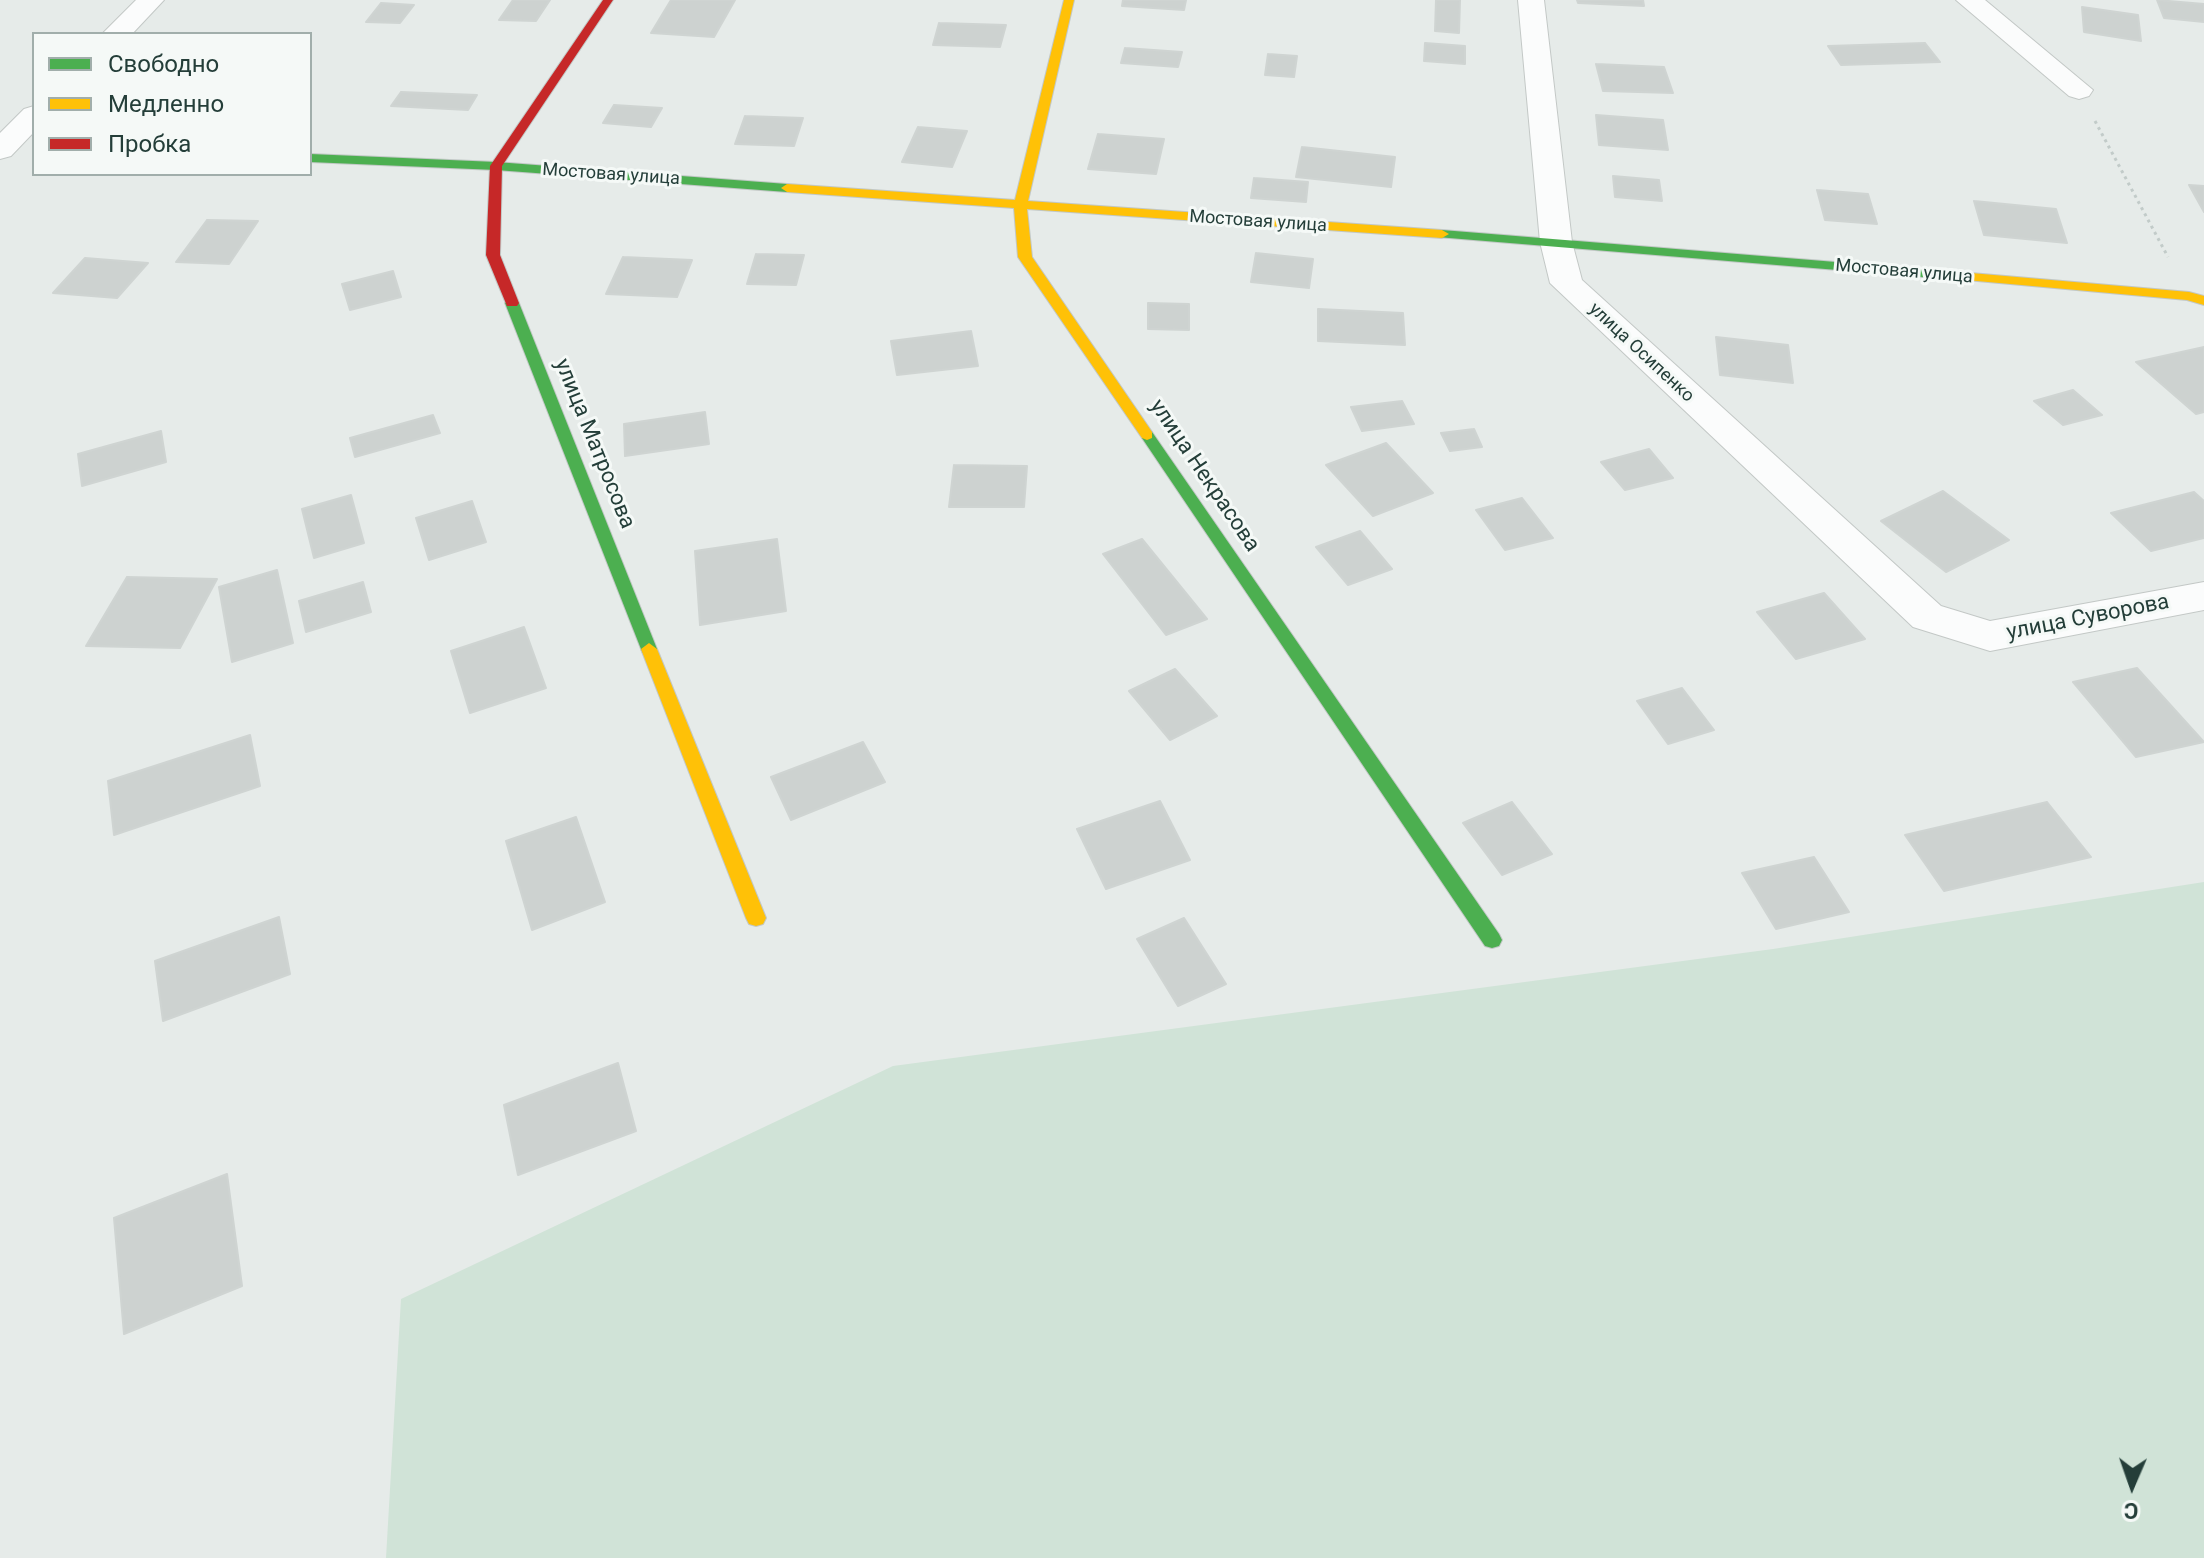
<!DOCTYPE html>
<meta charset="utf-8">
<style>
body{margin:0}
#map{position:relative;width:2204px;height:1558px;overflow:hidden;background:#e6ebe9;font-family:Roboto,sans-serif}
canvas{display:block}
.legend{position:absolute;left:32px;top:32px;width:280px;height:144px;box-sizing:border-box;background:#f5f9f7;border:2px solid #a1aeab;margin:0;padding:10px 14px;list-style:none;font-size:24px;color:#243e39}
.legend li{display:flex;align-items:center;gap:16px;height:40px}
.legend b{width:40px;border:2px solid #a1aeab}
.north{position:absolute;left:2092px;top:1446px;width:80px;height:80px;-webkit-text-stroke:6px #f5f9f7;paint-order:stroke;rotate:182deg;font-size:22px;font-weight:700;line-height:32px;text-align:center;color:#243e39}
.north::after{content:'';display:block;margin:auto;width:28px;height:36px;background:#243e39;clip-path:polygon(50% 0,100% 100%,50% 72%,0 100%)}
</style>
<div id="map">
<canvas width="2204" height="1558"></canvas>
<ul class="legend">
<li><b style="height:10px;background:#4caf50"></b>Свободно</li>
<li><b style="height:10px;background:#ffc107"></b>Медленно</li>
<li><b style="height:10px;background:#c62828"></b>Пробка</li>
</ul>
<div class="north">С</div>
</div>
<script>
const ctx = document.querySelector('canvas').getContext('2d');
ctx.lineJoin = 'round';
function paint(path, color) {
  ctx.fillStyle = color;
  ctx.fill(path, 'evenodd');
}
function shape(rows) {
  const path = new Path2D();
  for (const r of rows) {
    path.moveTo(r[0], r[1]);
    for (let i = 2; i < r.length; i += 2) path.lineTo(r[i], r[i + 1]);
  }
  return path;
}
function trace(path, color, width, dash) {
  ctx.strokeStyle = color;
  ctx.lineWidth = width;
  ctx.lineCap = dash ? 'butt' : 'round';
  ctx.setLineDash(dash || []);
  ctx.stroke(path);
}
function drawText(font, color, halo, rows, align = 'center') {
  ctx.font = font + ' Roboto,sans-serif';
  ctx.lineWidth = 6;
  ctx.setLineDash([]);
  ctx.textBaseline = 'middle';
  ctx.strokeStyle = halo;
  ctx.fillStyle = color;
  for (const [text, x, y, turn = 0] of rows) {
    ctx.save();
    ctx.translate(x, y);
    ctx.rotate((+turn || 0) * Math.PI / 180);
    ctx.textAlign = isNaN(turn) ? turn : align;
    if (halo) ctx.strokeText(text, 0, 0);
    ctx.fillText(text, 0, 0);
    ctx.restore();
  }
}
const green = shape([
 [2204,882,2204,1558,386,1558,401,1299,893,1066,1773,949]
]);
const building = shape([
 [513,0,550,0,536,21,499,20,513,0],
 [671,0,735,0,714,37,651,33,671,0],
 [1123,0,1186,0,1184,10,1122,6,1123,0],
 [1436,0,1460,0,1459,33,1435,31,1436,0],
 [1577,0,1643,0,1644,6,1578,3,1577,0],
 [2157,0,2204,4,2204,22,2164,18,2157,0],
 [381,3,414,5,400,23,366,22,381,3],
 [2082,7,2138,15,2141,41,2084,32,2082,7],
 [939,23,1006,25,1000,47,933,45,939,23],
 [1425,43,1465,46,1465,64,1424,61,1425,43],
 [1925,43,1940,62,1841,65,1828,46,1925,43],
 [1125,48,1182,52,1178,67,1121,63,1125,48],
 [1268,54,1297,56,1294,77,1265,75,1268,54],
 [1596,64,1664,67,1673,93,1603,91,1596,64],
 [401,92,477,95,468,110,391,106,401,92],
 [614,105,662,108,651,127,603,123,614,105],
 [1596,115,1663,120,1668,150,1599,145,1596,115],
 [745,116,803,118,794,146,735,144,745,116],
 [918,127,967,131,952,167,902,162,918,127],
 [1098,134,1164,139,1156,174,1088,169,1098,134],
 [1302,147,1395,157,1391,187,1296,177,1302,147],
 [1613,176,1659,180,1662,201,1615,197,1613,176],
 [1254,178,1308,182,1306,202,1251,198,1254,178],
 [2189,185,2204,186,2204,212,2189,185],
 [1817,190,1868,194,1877,224,1825,220,1817,190],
 [1974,201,2056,209,2067,243,1984,235,1974,201],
 [207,220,258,221,229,264,176,262,207,220],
 [1256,253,1313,259,1309,288,1251,282,1256,253],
 [756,254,804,255,796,285,747,284,756,254],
 [623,257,692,260,677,297,606,294,623,257],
 [85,258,148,263,117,298,53,293,85,258],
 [393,271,401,297,350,310,342,284,393,271],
 [1148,303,1189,304,1189,330,1148,329,1148,303],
 [1318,309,1403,313,1405,345,1318,341,1318,309],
 [971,331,978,366,897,375,891,341,971,331],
 [1716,337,1788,345,1793,383,1720,375,1716,337],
 [2204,347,2204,412,2196,414,2136,362,2204,347],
 [2073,390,2102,415,2063,425,2034,401,2073,390],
 [1402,401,1414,424,1362,431,1351,407,1402,401],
 [705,412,709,444,625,456,624,424,705,412],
 [433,415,440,433,355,457,350,438,433,415],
 [1474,429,1482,447,1450,451,1441,433,1474,429],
 [161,431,166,462,82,486,78,454,161,431],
 [1386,443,1433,493,1373,516,1326,465,1386,443],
 [1649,449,1673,478,1625,490,1601,462,1649,449],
 [954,465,1027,466,1024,507,949,507,954,465],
 [1943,491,2009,540,1946,572,1881,521,1943,491],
 [2194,492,2204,501,2204,538,2151,551,2111,513,2194,492],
 [351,495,364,543,314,558,302,509,351,495],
 [1522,498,1553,538,1505,550,1476,510,1522,498],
 [472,501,486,542,429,560,416,518,472,501],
 [1360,531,1392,569,1348,585,1316,547,1360,531],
 [777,539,786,611,700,625,695,551,777,539],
 [1142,539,1207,619,1166,635,1103,554,1142,539],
 [277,570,293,643,232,662,219,587,277,570],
 [127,577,217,579,180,648,86,646,127,577],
 [363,582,371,612,306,632,299,601,363,582],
 [1824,593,1865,639,1796,659,1757,612,1824,593],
 [524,627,546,688,470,713,451,651,524,627],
 [2137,668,2204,742,2136,757,2073,682,2137,668],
 [1175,669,1217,716,1170,740,1129,691,1175,669],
 [1682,688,1714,730,1668,744,1637,701,1682,688],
 [250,735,260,786,114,835,108,781,250,735],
 [863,742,885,782,791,820,771,777,863,742],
 [1160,801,1190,860,1106,889,1077,829,1160,801],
 [1512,802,1552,854,1502,875,1463,823,1512,802],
 [2047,802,2091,857,1944,891,1905,835,2047,802],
 [576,817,605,902,532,930,506,841,576,817],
 [1814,857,1849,912,1776,929,1742,873,1814,857],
 [279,917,290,974,163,1021,155,961,279,917],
 [1184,918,1226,984,1178,1006,1137,939,1184,918],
 [618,1063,636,1131,518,1175,504,1105,618,1063],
 [227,1174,242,1286,124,1334,114,1218,227,1174]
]);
const path = shape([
 [2095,121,2168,257]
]);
const street = shape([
 [136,0,164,0,132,34,102,34,136,0],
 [1518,0,1544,0,1572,242,1582,280,1941,606,1990,621,2204,582,2204,610,1990,651,1913,627,1550,283,1540,242,1518,0],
 [1956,0,1985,0,2093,90,2089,96,2079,99,2069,96,1956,0],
 [34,106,34,132,11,156,0,159,0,133,24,109,34,106]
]);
const fast = shape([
 [310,154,496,162,787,184,793,188,787,192,496,170,310,162,310,154],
 [1442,230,1971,273,1978,277,1971,281,1437,237,1435,234,1442,230],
 [512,299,519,303,657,649,655,653,643,653,641,649,505,303,512,299],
 [1147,430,1152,432,1499,934,1502,940,1499,946,1492,948,1485,946,1142,438,1142,432,1147,430]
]);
const slow = shape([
 [1064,0,1074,0,1028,201,1442,230,1449,234,1442,238,1027,209,1032,257,1152,432,1152,438,1147,440,1142,438,1018,257,1014,208,787,192,781,188,787,184,1015,200,1064,0],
 [1971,273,2189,292,2204,296,2204,305,2187,300,1966,280,1966,274,1971,273],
 [649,643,657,649,766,918,763,924,756,926,749,924,746,918,641,649,649,643]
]);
const jam = shape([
 [603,0,613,0,502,166,500,255,519,303,517,306,507,306,486,255,490,166,603,0]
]);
const farStreetnames = [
 ["Мостовая улица",611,175,4],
 ["Мостовая улица",1258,222,4],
 ["Мостовая улица",1904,272,5],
 ["улица Осипенко",1641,353,43]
];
const streetNames = [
 ["улица Матросова",594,444,68],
 ["улица Некрасова",1204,476,56],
 ["улица Суворова",2088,618,-11]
];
paint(green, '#d0e3d7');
paint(building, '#cdd2d0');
trace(building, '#cfd4d2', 2);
trace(street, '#c3c8c6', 2);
trace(fast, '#c2c8c6', 2);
trace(slow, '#c2c8c6', 2);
trace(jam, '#c2c8c6', 2);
trace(path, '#c2cbc9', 3, [3, 4]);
paint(street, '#fbfcfc');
paint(fast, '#4caf50');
paint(slow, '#ffc107');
paint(jam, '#c62828');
drawText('18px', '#243e39', '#f5f9f7', farStreetnames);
drawText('22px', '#243e39', '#f5f9f7', streetNames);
</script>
